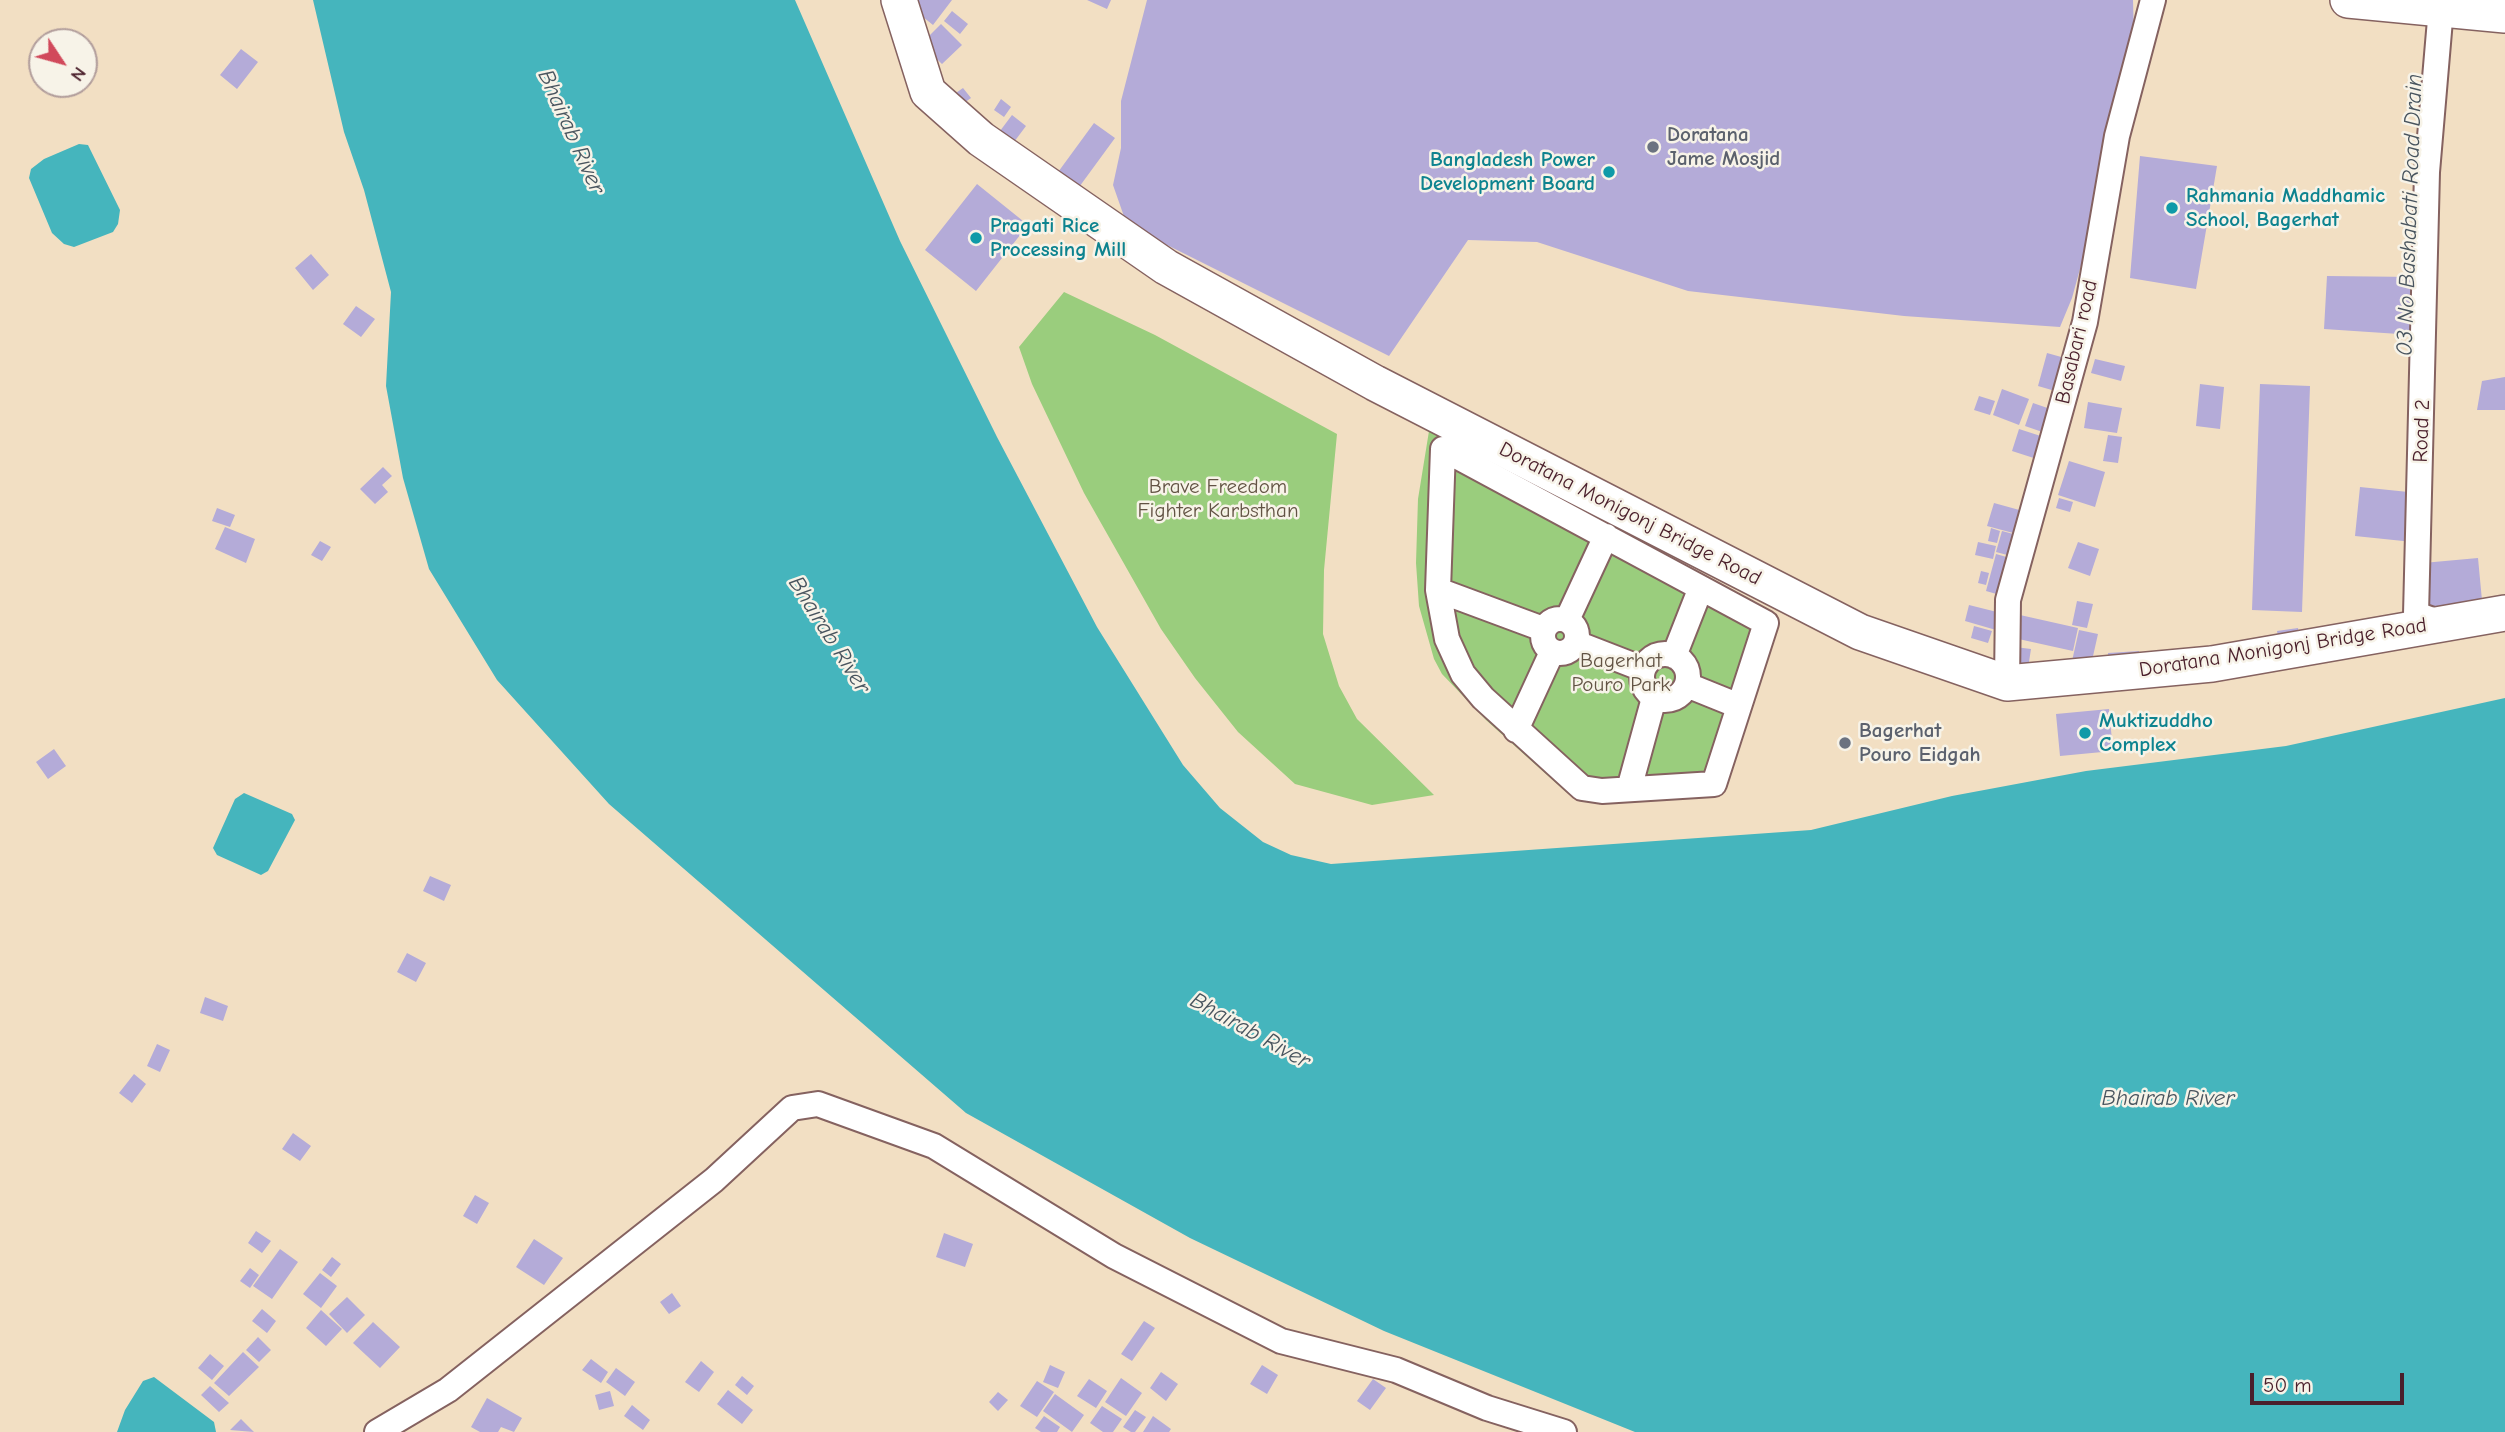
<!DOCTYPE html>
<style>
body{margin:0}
#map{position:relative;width:2505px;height:1432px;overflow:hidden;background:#f2dfc3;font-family:"Comic Neue",sans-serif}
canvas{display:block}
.north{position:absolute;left:28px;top:28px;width:70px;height:70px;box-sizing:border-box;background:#f7f3e8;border:2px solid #b29e9c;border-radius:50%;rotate:126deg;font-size:19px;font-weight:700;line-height:28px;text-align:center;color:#4a1f2b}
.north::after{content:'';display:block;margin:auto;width:24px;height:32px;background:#d1495b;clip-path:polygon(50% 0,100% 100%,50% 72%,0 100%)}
.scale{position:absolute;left:2250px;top:1373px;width:154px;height:32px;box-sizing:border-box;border:4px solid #4a1f2b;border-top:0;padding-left:9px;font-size:21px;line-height:24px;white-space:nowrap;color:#4a1f2b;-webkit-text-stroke:5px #f7f3e8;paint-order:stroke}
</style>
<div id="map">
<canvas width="2505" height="1432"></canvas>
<div class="north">N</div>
<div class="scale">50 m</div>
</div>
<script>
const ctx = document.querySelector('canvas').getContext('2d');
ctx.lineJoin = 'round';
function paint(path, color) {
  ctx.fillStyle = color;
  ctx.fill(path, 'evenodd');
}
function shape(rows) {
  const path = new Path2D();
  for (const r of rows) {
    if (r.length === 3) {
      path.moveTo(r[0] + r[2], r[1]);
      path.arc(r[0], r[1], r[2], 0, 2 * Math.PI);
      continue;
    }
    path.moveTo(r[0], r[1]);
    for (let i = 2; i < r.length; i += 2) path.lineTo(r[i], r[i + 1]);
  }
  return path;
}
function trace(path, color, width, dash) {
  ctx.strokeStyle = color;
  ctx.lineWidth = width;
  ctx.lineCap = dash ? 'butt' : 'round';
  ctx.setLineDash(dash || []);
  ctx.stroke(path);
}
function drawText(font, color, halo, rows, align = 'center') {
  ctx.font = font + ' "Comic Neue",sans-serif';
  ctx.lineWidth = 5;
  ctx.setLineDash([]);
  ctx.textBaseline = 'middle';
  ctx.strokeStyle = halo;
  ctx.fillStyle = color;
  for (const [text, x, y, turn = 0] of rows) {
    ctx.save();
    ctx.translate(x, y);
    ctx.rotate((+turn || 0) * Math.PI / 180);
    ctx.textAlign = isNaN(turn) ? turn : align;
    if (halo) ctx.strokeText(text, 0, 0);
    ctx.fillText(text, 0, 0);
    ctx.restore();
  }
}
const green = shape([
 [1064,292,1155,335,1337,434,1324,570,1323,634,1339,686,1357,719,1434,795,1372,805,1295,784,1238,732,1195,678,1161,629,1084,493,1032,384,1019,347],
 [1429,431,1778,616,1720,789,1573,795,1566,792,1486,720,1442,674,1434,659,1419,606,1416,563,1418,499]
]);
const water = shape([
 [313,0,795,0,900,241,997,437,1097,627,1183,765,1220,808,1263,842,1291,855,1331,864,1811,830,1952,796,2086,771,2286,746,2505,698,2505,1432,1635,1432,1384,1331,1190,1238,966,1113,609,804,497,680,429,569,403,478,386,386,391,292,364,190,344,132],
 [79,144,88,145,120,210,118,224,113,232,74,247,64,244,52,233,29,178,31,169,44,159],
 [244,793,292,814,295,820,268,871,261,875,217,855,213,848,235,799],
 [154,1377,214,1422,216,1432,117,1432,125,1410,143,1381]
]);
const building = shape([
 [912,0,952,0,933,25,908,5],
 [1087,0,1111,0,1107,9],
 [1147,0,2133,0,2134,38,2097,207,2072,298,2060,327,1904,316,1688,291,1537,242,1468,240,1389,356,1127,225,1113,185,1121,148,1121,101],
 [952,11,968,24,960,34,944,21],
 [941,24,962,45,942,64,921,44],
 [241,49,258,62,237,89,220,75],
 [963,88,971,98,958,107,950,97],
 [1001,99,1011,107,1004,117,994,110],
 [1012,115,1026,126,1008,150,994,139],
 [1094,123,1115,138,1074,194,1053,179],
 [2140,156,2217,166,2196,289,2130,278],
 [977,184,1028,225,976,291,925,250],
 [311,254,329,275,313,290,295,268],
 [2327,276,2415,277,2414,335,2324,329],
 [356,306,375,319,361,337,343,324],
 [2047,353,2072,360,2062,393,2038,386],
 [2095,359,2125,366,2121,381,2091,373],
 [2505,377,2505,410,2477,410,2482,381],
 [2200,384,2224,387,2220,429,2196,426],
 [2260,384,2310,386,2302,612,2252,610],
 [2002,389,2029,399,2019,425,1993,415],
 [1979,396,1995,401,1990,415,1974,410],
 [2088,402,2122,408,2117,433,2084,428],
 [2033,403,2059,412,2051,435,2025,426],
 [2019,429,2050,439,2043,461,2012,451],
 [2108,435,2122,437,2118,463,2103,461],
 [2069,461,2105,472,2095,507,2058,495],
 [383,467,392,476,382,485,388,492,375,504,360,489],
 [2360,487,2418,493,2413,542,2355,536],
 [2059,498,2073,502,2070,512,2056,508],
 [1994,503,2023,511,2017,534,1987,526],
 [217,508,235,515,230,527,212,521],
 [225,527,255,539,246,563,215,549],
 [1991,528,2000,531,1997,543,1988,541],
 [2002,531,2017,535,2011,556,1996,552],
 [320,541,331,547,322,561,311,555],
 [1978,542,1996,546,1993,559,1975,555],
 [2078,542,2099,549,2090,576,2068,568],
 [1996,554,2010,558,2000,595,1986,591],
 [2478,558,2483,611,2427,615,2423,563],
 [1981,571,1989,573,1986,585,1978,583],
 [2077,601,2093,604,2087,628,2072,625],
 [1969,605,2001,613,1996,630,1965,621],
 [2020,615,2078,628,2073,651,2014,638],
 [1974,626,1992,631,1988,643,1971,638],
 [2298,628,2300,645,2280,648,2277,631],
 [2079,630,2098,634,2091,665,2072,661],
 [2015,647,2031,649,2026,681,2010,678],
 [2139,651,2139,668,2109,669,2108,653],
 [2109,709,2113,751,2060,756,2056,714],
 [54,749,66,766,48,779,36,762],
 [430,876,451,885,444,901,423,891],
 [407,953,426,963,416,982,397,972],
 [205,997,228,1006,223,1021,200,1013],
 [157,1044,170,1050,160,1072,147,1066],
 [134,1074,146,1084,132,1103,119,1093],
 [293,1133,311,1146,300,1161,282,1149],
 [475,1195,489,1203,477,1224,463,1216],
 [256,1231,271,1241,262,1253,248,1243],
 [944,1233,973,1244,965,1267,936,1257],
 [534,1239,563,1258,544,1285,516,1267],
 [280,1249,298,1262,272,1299,253,1286],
 [332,1257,341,1264,331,1277,322,1270],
 [250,1268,259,1275,250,1288,240,1281],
 [320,1273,337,1286,321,1308,303,1294],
 [672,1293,681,1306,669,1314,660,1302],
 [347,1297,365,1315,347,1333,329,1314],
 [262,1309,276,1321,267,1333,252,1321],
 [321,1310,342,1329,326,1346,306,1328],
 [1144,1321,1155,1328,1132,1361,1121,1354],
 [373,1322,400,1347,380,1368,353,1343],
 [258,1337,271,1350,259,1362,246,1350],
 [243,1352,259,1367,229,1396,214,1383],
 [210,1354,224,1366,212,1380,198,1368],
 [591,1359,608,1372,601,1383,582,1370],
 [701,1361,714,1372,699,1392,685,1382],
 [1050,1365,1065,1372,1058,1388,1043,1382],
 [1262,1365,1278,1375,1267,1394,1250,1384],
 [616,1368,635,1382,625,1396,606,1382],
 [1161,1372,1178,1384,1166,1401,1150,1388],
 [742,1376,754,1386,747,1395,735,1385],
 [1121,1378,1142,1393,1126,1416,1105,1402],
 [1089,1379,1107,1391,1096,1408,1077,1396],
 [1373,1379,1386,1388,1370,1410,1357,1401],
 [1037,1381,1054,1392,1037,1417,1020,1406],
 [210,1386,229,1403,219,1412,201,1395],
 [728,1390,753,1410,742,1424,717,1404],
 [610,1391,614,1406,599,1410,595,1395],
 [998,1392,1008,1400,998,1411,989,1402],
 [1055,1394,1084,1415,1072,1432,1043,1411],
 [487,1398,522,1418,514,1432,501,1427,498,1432,480,1432,471,1427],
 [632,1405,650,1420,643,1430,624,1416],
 [1102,1406,1122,1419,1113,1432,1103,1432,1090,1423],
 [1135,1410,1146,1417,1135,1432,1131,1432,1123,1427],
 [1044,1416,1060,1427,1057,1432,1041,1432,1035,1428],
 [1153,1416,1171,1429,1169,1432,1143,1432],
 [241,1419,254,1432,230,1430]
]);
const street = shape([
 [2441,8,2427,172,2416,614,2444,624],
 [1443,449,1766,623,1714,784,1602,791,1582,788,1483,698,1463,674,1447,639,1438,590,1443,449],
 [1438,590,1543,629],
 [1560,636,17],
 [1567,620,1606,536],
 [1576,643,1643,669],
 [1665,677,23],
 [1674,656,1700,590],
 [2007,683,2008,600,2085,322,2117,136,2153,0],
 [1687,685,1739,706],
 [1516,730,1552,652],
 [1629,789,1654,698],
 [377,1432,448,1390,714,1180,792,1108,818,1104,934,1146,1114,1256,1281,1341,1396,1370,1487,1408,1564,1432]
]);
const secondary = shape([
 [899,0,928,92,981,139,1166,267,1375,383,1860,632,2007,683,2212,664,2505,613],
 [2348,0,2505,15]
]);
const markers = [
 [1653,147,7,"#6b7280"],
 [1609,172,7,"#0f9aa8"],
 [2172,208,7,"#0f9aa8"],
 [976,238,7,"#0f9aa8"],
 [2085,733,7,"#0f9aa8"],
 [1845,743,7,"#6b7280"]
];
const worshipNames = [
 ["Doratana",1667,135],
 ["Jame Mosjid",1667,159],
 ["Bagerhat",1859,731],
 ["Pouro Eidgah",1859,755]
];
const cultureNames = [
 ["Bangladesh Power",1595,160,"right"],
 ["Development Board",1595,184,"right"],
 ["Rahmania Maddhamic",2186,196],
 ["School, Bagerhat",2186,220],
 ["Pragati Rice",990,226],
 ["Processing Mill",990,250],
 ["Muktizuddho",2099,721],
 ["Complex",2099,745]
];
const streetNames = [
 ["Basabari road",2077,342,-77],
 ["Road 2",2422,431,-88],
 ["Doratana Monigonj Bridge Road",1630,514,27],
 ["Doratana Monigonj Bridge Road",2283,648,-9]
];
const parkNames = [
 ["Brave Freedom",1218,487],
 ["Fighter Karbsthan",1218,511],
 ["Bagerhat",1621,661],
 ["Pouro Park",1621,685]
];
const waterNames = [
 ["Bhairab River",571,132,66],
 ["03 No Bashabati Road Drain",2410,215,-88],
 ["Bhairab River",829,635,58],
 ["Bhairab River",1250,1031,29],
 ["Bhairab River",2168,1098]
];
paint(green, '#9acd7d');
paint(water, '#45b5bd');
paint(building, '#b4abd8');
trace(street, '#856260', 28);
trace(secondary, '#856260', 38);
trace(street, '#fff', 24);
trace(secondary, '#fff', 35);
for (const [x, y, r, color] of markers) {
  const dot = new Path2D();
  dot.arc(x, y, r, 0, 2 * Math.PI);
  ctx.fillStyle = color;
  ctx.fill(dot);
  trace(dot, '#f7f3e8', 2.5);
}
drawText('bold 21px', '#5b616d', '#f7f3e8', worshipNames, 'left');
drawText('bold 21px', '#0d838f', '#f7f3e8', cultureNames, 'left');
drawText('21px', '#4a1f2b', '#f7f3e8', streetNames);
drawText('21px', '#625344', '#f7f3e8', parkNames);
drawText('italic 23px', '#48545e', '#f7f3e8', waterNames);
</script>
